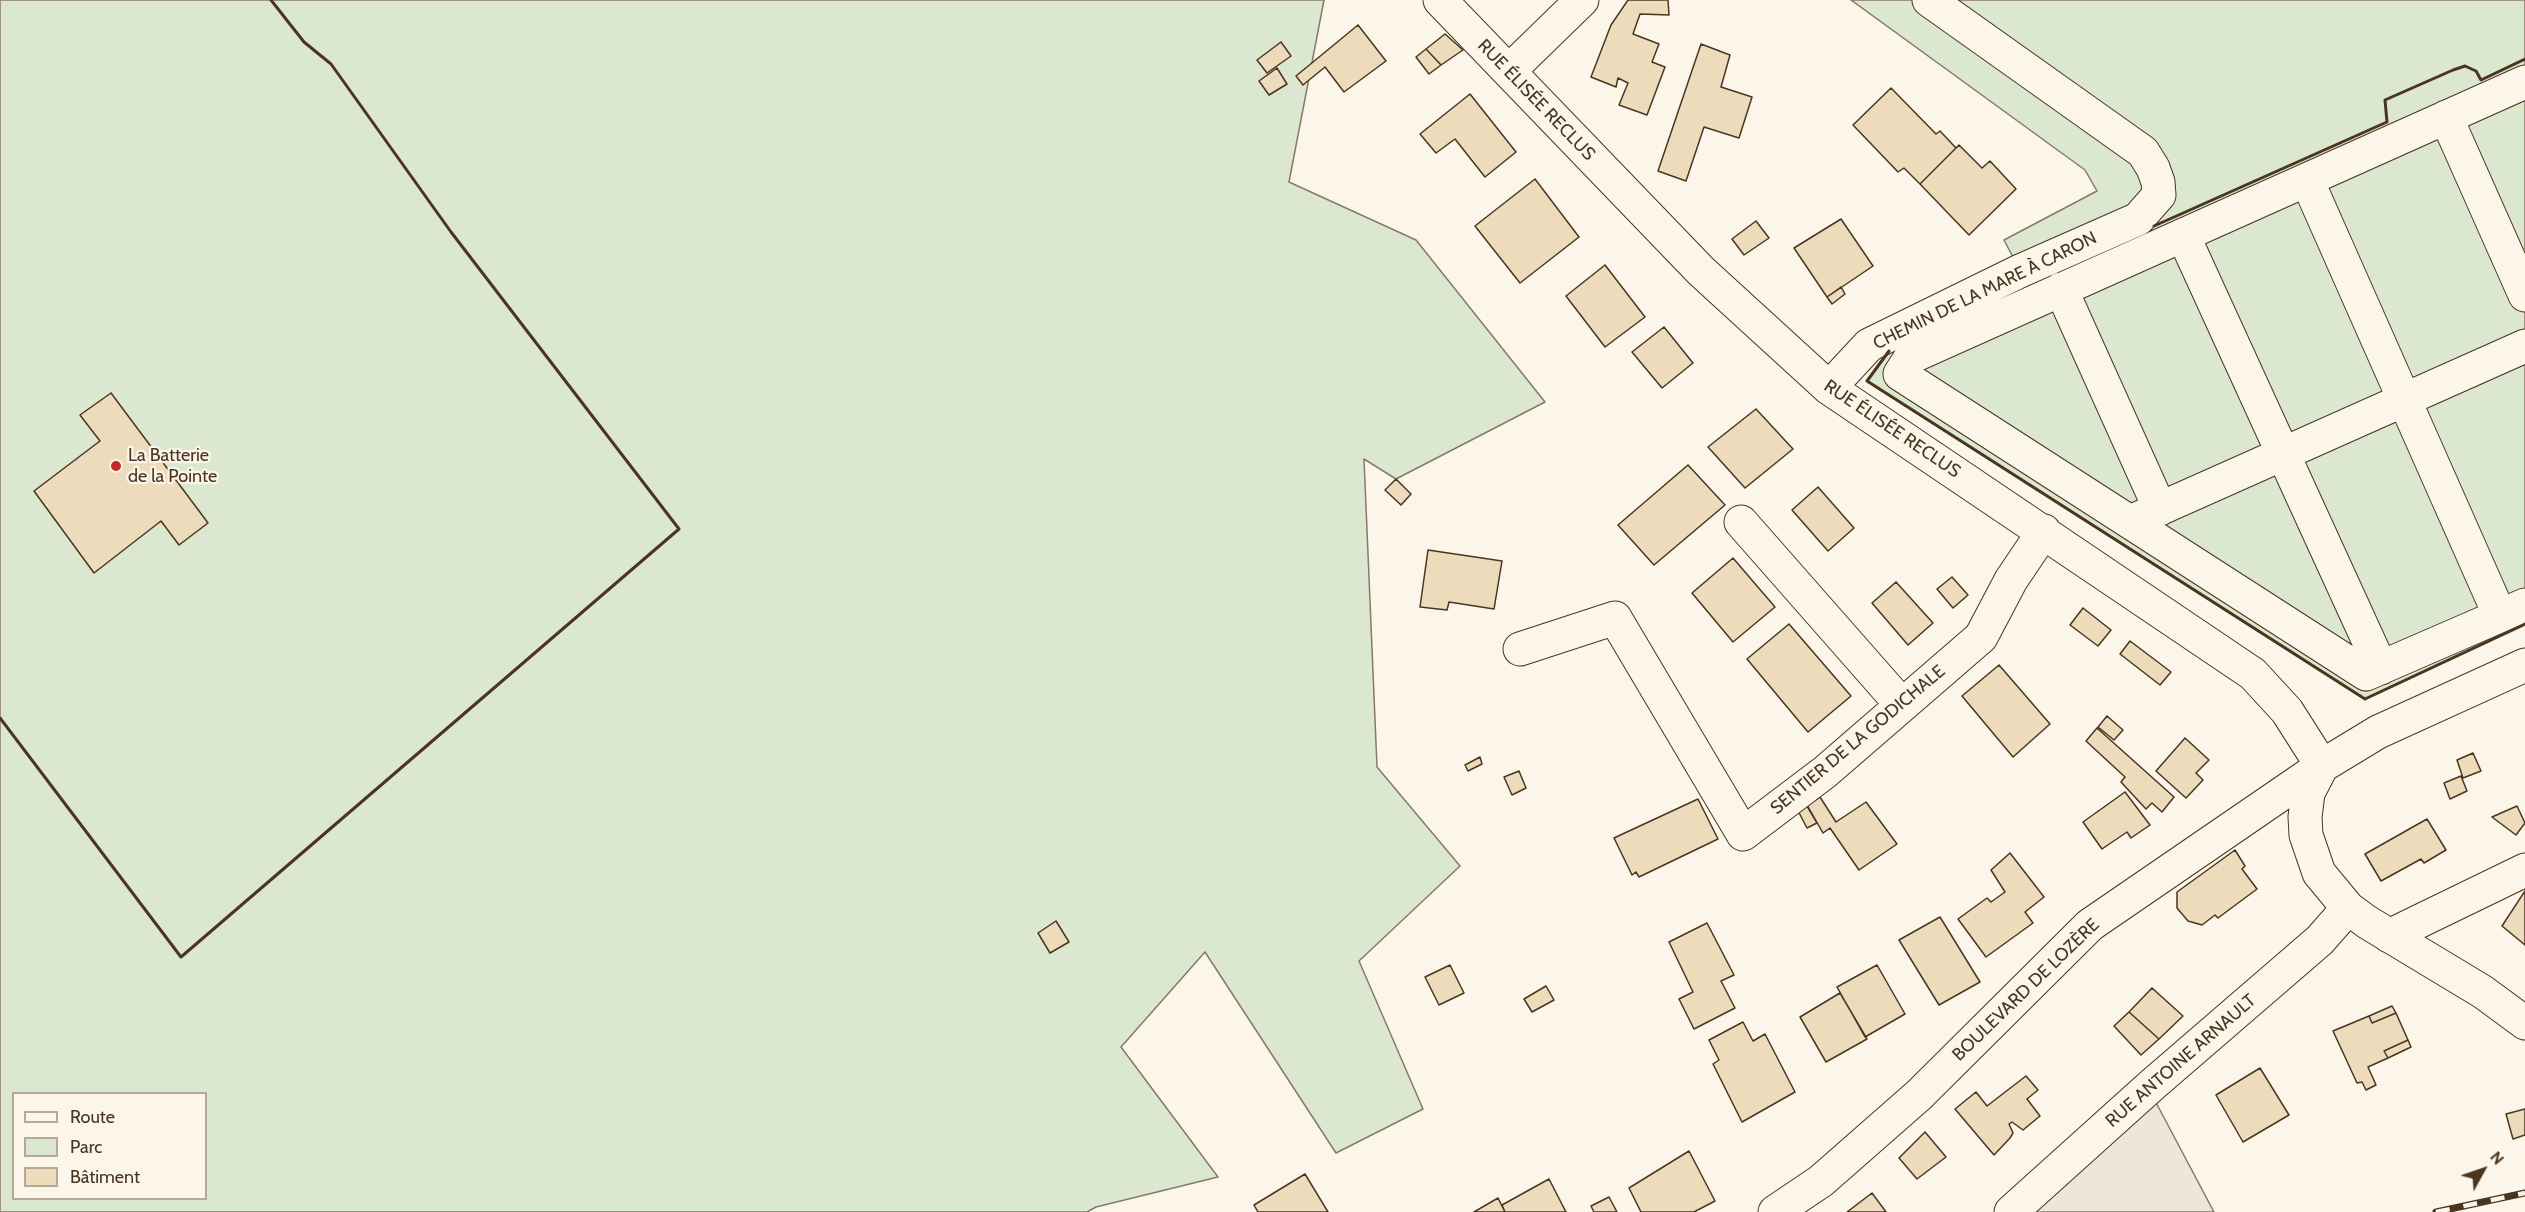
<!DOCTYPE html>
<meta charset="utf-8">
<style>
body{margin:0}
#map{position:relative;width:2525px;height:1212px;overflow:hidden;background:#fbf6e9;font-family:Cabin,sans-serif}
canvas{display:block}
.legend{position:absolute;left:12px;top:1092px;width:195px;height:108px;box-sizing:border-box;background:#fbf6e9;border:2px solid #b4a999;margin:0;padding:8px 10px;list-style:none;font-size:18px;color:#4a3520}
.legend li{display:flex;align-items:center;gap:12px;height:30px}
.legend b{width:30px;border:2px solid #b4a999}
.north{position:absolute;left:2453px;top:1140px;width:60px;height:60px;-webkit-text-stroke:4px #fbf6e9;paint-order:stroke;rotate:50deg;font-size:16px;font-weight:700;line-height:24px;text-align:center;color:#4a3520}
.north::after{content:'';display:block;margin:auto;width:21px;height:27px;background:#4a3520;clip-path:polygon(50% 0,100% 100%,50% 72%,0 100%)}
</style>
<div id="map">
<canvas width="2525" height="1212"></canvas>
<ul class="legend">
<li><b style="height:8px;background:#fbf6e9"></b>Route</li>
<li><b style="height:16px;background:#dce7d0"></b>Parc</li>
<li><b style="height:16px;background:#ecdcbc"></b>Bâtiment</li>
</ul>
<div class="north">N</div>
</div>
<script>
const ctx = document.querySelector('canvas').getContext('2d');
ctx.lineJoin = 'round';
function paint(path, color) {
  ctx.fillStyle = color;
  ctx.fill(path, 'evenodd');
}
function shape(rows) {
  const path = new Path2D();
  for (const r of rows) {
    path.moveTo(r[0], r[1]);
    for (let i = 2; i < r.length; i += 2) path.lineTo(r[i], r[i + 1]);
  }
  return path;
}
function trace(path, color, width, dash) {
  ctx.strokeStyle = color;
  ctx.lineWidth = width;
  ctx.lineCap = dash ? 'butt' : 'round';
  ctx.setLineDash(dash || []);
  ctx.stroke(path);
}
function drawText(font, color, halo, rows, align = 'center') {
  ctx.font = font + ' Cabin,sans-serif';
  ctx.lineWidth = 4.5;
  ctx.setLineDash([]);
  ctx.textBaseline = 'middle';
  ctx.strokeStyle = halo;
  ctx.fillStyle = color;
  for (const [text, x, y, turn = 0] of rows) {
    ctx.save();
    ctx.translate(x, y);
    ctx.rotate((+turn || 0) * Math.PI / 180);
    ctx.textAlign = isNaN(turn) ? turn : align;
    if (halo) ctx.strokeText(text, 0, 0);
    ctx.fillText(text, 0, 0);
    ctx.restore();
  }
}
const green = shape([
 [0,0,1324,0,1289,182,1416,240,1545,402,1396,479,1364,459,1377,767,1460,866,1359,961,1423,1109,1336,1153,1205,952,1121,1047,1218,1177,1096,1207,1087,1212,0,1212,0,0],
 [14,1094,206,1094,206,1198,14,1198,14,1094],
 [1851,0,2525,0,2525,624,2365,699,1867,381,1896,341,2026,282,2004,240,2097,191,2085,170,1851,0]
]);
const parking = shape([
 [2152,1095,2214,1212,2024,1212,2152,1095]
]);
const building = shape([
 [1628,0,1668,0,1669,15,1640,14,1633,34,1659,44,1652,62,1665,67,1647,115,1619,105,1628,83,1618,78,1616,87,1591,77,1611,25,1628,0],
 [1358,25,1386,61,1344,92,1325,67,1303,85,1296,76,1358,25],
 [1445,34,1463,50,1441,65,1426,49,1445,34],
 [1281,42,1291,56,1267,73,1257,60,1281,42],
 [1701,44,1730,55,1721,87,1752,97,1739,138,1704,127,1686,181,1658,171,1701,44],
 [1426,49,1441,65,1429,74,1416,57,1426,49],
 [1277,68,1287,84,1269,95,1259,81,1277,68],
 [1891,88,1936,134,1940,131,1956,148,1920,184,1904,168,1898,172,1853,125,1891,88],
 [1470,94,1516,152,1485,177,1455,139,1436,153,1420,134,1470,94],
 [1959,145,1982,168,1990,161,2016,189,1969,235,1920,184,1959,145],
 [1535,179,1579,237,1520,283,1475,226,1535,179],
 [1841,219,1873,266,1827,297,1794,248,1841,219],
 [1756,221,1769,238,1744,255,1732,239,1756,221],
 [1605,265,1645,317,1605,347,1566,296,1605,265],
 [1841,287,1845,294,1832,304,1827,297,1841,287],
 [1664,327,1693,363,1662,388,1632,352,1664,327],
 [111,393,208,523,179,545,161,521,94,573,34,491,100,441,80,415,111,393],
 [1756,409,1793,449,1745,488,1708,447,1756,409],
 [1688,465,1725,505,1654,565,1618,525,1688,465],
 [1396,479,1411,494,1401,505,1385,490,1396,479],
 [1818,487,1854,528,1828,551,1792,510,1818,487],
 [1428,550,1502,561,1494,609,1449,602,1447,610,1420,607,1428,550],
 [1733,558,1775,607,1733,642,1692,593,1733,558],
 [1952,577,1968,595,1953,608,1937,589,1952,577],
 [1896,582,1933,623,1908,645,1872,603,1896,582],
 [2083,608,2111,630,2098,646,2070,625,2083,608],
 [1789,624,1851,696,1808,732,1747,659,1789,624],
 [2130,641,2171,672,2160,685,2120,654,2130,641],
 [1999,665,2050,724,2013,757,1962,696,1999,665],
 [2107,716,2123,730,2114,740,2098,727,2107,716],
 [2097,728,2174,797,2162,812,2152,803,2146,809,2121,782,2125,777,2086,741,2097,728],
 [2185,738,2209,760,2196,773,2203,780,2186,798,2156,771,2185,738],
 [2473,753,2481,771,2463,778,2457,760,2473,753],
 [1480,757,1482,764,1468,771,1465,765,1480,757],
 [1519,771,1526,788,1512,795,1504,777,1519,771],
 [2461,776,2467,791,2450,799,2444,783,2461,776],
 [2125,792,2150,825,2131,838,2127,832,2102,849,2083,822,2125,792],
 [1820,797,1836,822,1866,802,1897,844,1859,870,1830,828,1823,833,1807,805,1820,797],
 [1698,799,1718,839,1639,877,1636,872,1632,875,1614,838,1698,799],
 [1804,801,1817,823,1807,828,1796,807,1804,801],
 [2517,806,2525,823,2516,835,2492,817,2517,806],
 [2427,819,2446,850,2424,863,2421,859,2381,881,2365,854,2427,819],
 [2235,850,2245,866,2242,869,2257,889,2218,918,2215,915,2202,925,2188,921,2177,908,2177,892,2235,850],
 [2010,853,2044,897,2025,912,2033,923,1986,957,1958,919,1987,898,1991,902,2005,892,1991,870,2010,853],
 [2525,891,2525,945,2502,926,2525,891],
 [1940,917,1980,982,1939,1005,1899,940,1940,917],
 [1056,921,1069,942,1050,953,1038,933,1056,921],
 [1707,923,1734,975,1721,981,1735,1008,1694,1029,1679,999,1693,992,1669,942,1707,923],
 [1450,965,1464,993,1439,1005,1425,977,1450,965],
 [1877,965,1905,1014,1865,1037,1837,987,1877,965],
 [1546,986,1554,1000,1532,1012,1524,999,1546,986],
 [2152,988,2183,1016,2159,1039,2129,1012,2152,988],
 [1840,993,1867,1039,1826,1062,1800,1017,1840,993],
 [2392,1006,2396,1013,2372,1023,2369,1016,2392,1006],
 [2129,1012,2159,1039,2141,1055,2114,1026,2129,1012],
 [2396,1013,2408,1040,2384,1051,2388,1058,2368,1067,2376,1085,2366,1090,2362,1082,2357,1083,2333,1031,2369,1016,2372,1023,2396,1013],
 [1743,1022,1753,1041,1765,1034,1795,1092,1742,1122,1713,1064,1719,1060,1709,1040,1743,1022],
 [2408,1040,2411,1047,2388,1058,2384,1051,2408,1040],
 [2260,1068,2289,1115,2243,1142,2216,1095,2260,1068],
 [2026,1076,2038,1090,2027,1099,2040,1116,2023,1130,2012,1122,2009,1124,2013,1133,2010,1138,1994,1155,1955,1109,1976,1092,1987,1106,2026,1076],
 [2525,1109,2525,1135,2513,1139,2506,1114,2525,1109],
 [1925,1132,1946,1157,1917,1179,1899,1158,1925,1132],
 [1689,1151,1715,1201,1694,1212,1641,1212,1629,1188,1689,1151],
 [1305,1174,1328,1212,1258,1212,1254,1205,1305,1174],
 [1549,1179,1566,1212,1505,1212,1502,1205,1549,1179],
 [1872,1193,1886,1212,1847,1212,1872,1193],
 [1609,1197,1617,1212,1594,1212,1591,1206,1609,1197],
 [1498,1198,1505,1212,1474,1212,1498,1198]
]);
const minor = shape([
 [1440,0,1701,271,1829,388,2253,674,2287,711,2322,766,2090,925,1919,1095,1821,1181,1775,1212],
 [1509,71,1582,0],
 [2525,82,1911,357,1900,374,2366,674,2525,605],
 [2446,117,2525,295],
 [2307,180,2500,616],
 [2183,235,2381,668],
 [2061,289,2160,509],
 [1829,388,1869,345,2020,271,2138,219,2159,195,2158,182,2153,168,2143,152,1929,0],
 [1741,522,1901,704],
 [2130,522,2525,346],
 [1520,649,1615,618,1743,834,1825,772,1981,637,2011,580,2044,531],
 [2525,665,2378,732,2322,766,2308,793,2305,817,2306,835,2319,873,2348,908,2367,922,2483,992,2525,1023],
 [2389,936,2525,870],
 [2011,1212,2152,1085,2320,940,2348,908]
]);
const rail = shape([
 [2436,1212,2525,1193]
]);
const wall = shape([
 [2154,226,2387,122,2385,100,2453,70,2465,66,2476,71,2481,80,2525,59],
 [1889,351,1867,381,2365,699,2525,624],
 [0,718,181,957,679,529,451,232,331,64,304,42,271,0]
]);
const markers = [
 [116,466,6,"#c62828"]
];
const streetNames = [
 ["RUE ÉLISÉE RECLUS",1536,100,46],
 ["CHEMIN DE LA MARE À CARON",1985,291,-26],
 ["RUE ÉLISÉE RECLUS",1892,429,34],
 ["SENTIER DE LA GODICHALE",1858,740,-40],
 ["BOULEVARD DE LOZÈRE",2026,990,-44],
 ["RUE ANTOINE ARNAULT",2181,1061,-41]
];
const poiNames = [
 ["La Batterie",128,456],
 ["de la Pointe",128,477]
];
paint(green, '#dce7d0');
trace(green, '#887966', 1.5);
paint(parking, '#ede7d9');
trace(parking, '#887966', 1.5);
paint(building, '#ecdcbc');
trace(building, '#4a3520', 1.5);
trace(minor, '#4a3520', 35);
trace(minor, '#fbf6e9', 33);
trace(rail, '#4a3520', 7);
trace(rail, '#fbf6e9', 4.5, [14]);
trace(wall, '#4a3520', 3);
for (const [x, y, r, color] of markers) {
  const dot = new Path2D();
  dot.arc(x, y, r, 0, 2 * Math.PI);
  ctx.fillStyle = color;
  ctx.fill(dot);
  trace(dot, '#fbf6e9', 2);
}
drawText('18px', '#4a3520', '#fbf6e9', streetNames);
drawText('18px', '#4a3520', '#fbf6e9', poiNames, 'left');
</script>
